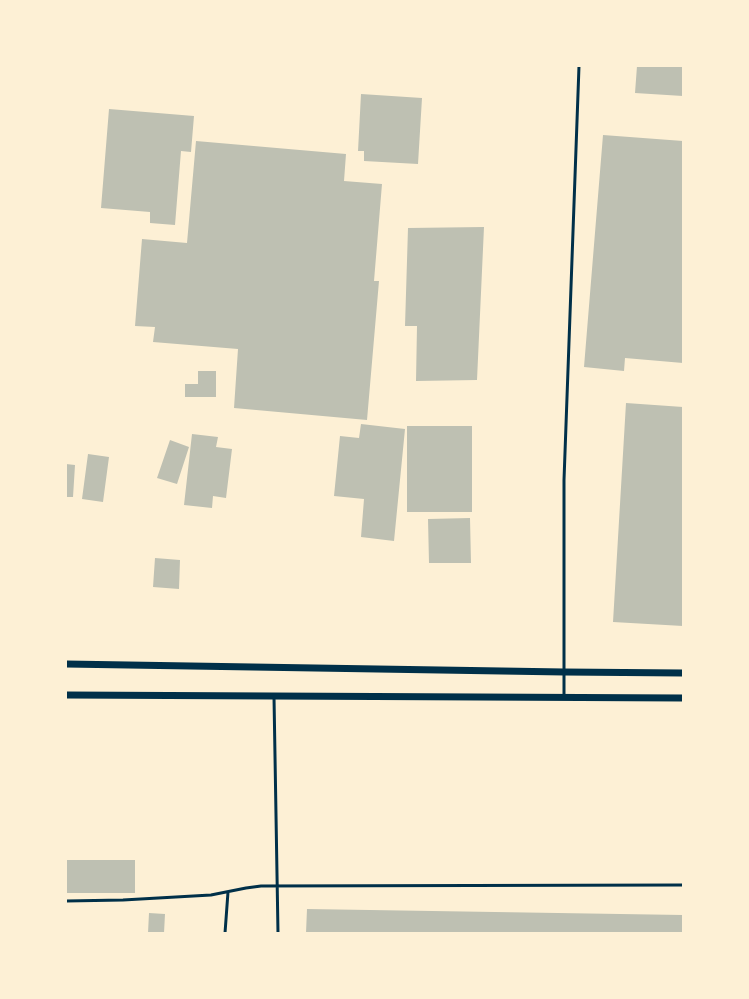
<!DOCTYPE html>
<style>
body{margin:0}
#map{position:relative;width:749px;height:999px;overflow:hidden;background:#fdf0d5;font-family:Bitter,serif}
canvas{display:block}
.frame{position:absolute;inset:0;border:67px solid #fdf0d5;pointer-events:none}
</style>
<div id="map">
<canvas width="749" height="999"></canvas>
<div class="frame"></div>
</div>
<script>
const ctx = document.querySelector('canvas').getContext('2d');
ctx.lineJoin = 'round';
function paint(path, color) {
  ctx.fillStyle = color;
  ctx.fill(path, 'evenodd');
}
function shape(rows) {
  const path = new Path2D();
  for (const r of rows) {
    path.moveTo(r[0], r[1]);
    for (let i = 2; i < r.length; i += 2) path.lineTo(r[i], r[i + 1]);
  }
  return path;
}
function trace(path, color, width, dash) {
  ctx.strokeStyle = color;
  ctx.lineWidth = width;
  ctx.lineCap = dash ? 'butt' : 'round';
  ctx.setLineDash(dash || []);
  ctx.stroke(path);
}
const building = shape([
 [637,66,683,66,683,96,635,93],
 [361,94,422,98,418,164,364,161,364,151,358,151],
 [109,109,194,116,191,152,181,151,175,225,150,223,150,212,101,208],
 [603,135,683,141,683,363,625,358,624,371,584,367],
 [196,141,346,154,344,181,382,184,374,281,379,281,367,420,234,408,238,349,153,342,155,327,135,326,142,239,187,243],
 [484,227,477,380,416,381,417,326,405,326,408,228],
 [198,371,216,371,216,397,185,397,185,384,198,384],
 [626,403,683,407,683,626,613,622],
 [361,424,405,429,394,541,361,537,364,499,334,496,340,436,359,438],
 [407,426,472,426,472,512,407,512],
 [192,434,218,437,216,447,232,449,226,498,213,496,212,508,184,505],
 [170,440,189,447,177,484,157,478],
 [88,454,109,457,103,502,82,499],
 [66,464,75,465,73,497,66,497],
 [470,518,471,563,429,563,428,519],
 [155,558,180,560,179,589,153,587],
 [66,860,135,860,135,893,66,893],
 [307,909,683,915,683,933,306,933],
 [149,913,165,914,164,933,148,933]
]);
const service = shape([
 [564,696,564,480,579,66],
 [274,697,278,933],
 [66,901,123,900,211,895,246,888,261,886,683,885],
 [225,933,228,892]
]);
const tertiary = shape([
 [66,664,564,672,683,673],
 [66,695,683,698]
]);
paint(building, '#bec0b2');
trace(service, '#003049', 3);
trace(tertiary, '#003049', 7);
</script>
